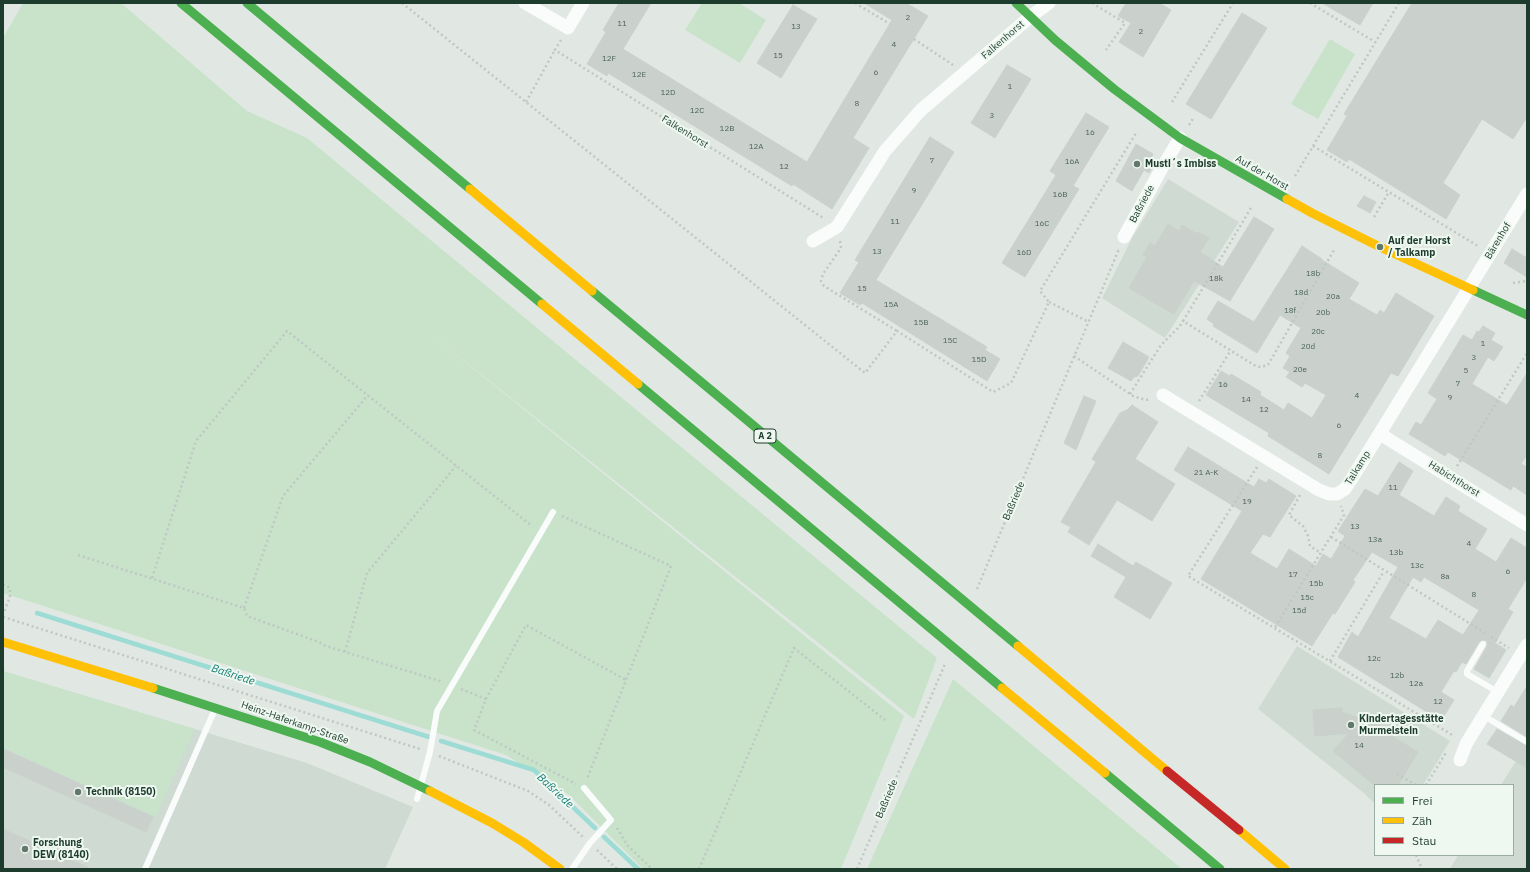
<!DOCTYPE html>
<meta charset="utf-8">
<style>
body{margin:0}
#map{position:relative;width:1530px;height:872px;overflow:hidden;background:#e1e8e3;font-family:"IBM Plex Sans",sans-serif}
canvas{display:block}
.frame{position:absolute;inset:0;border:4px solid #1e3c2d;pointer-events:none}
.legend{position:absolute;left:1374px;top:784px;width:140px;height:72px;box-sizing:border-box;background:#eef8f1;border:1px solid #9bada3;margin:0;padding:5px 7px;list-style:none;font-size:12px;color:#1e3c2d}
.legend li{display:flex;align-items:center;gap:8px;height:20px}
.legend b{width:20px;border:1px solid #9bada3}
</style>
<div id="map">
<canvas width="1530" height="872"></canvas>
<div class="frame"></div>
<ul class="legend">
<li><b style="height:5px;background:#4caf50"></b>Frei</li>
<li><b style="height:5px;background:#ffc107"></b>Zäh</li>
<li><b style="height:5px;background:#c62828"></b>Stau</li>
</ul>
</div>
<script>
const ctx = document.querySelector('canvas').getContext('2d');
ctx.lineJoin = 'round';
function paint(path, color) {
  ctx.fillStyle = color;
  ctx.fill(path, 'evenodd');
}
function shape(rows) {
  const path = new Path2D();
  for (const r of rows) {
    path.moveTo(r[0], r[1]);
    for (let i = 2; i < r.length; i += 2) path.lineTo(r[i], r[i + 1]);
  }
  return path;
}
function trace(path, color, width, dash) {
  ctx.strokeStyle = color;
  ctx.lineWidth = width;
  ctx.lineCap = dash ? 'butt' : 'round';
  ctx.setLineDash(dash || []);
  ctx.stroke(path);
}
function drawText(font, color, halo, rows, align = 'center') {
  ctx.font = font + ' "IBM Plex Sans",sans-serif';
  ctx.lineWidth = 4;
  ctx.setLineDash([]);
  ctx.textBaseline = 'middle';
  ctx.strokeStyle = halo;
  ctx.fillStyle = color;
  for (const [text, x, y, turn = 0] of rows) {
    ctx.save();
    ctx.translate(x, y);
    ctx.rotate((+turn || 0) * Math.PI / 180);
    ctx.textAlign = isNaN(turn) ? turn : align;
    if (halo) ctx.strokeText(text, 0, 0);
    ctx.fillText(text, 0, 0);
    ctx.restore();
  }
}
const built = shape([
 [1168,179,1239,222,1165,338,1102,298,1132,238],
 [1297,646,1450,741,1423,785,1375,785,1375,804,1365,794,1258,709],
 [3,671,307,763,413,807,385,869,3,869],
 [1516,761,1527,768,1527,869,1450,869,1458,855,1513,855,1513,785,1501,785]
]);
const green = shape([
 [23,3,121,3,247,111,307,138,937,658,914,719,423,328,904,716,841,869,643,869,569,795,506,755,3,593,3,38],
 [702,3,739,3,766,20,740,63,685,30],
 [1330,39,1355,54,1318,119,1291,104],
 [3,671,195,729,156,817,3,748],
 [953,679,1182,869,867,869]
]);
const stream = shape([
 [37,613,429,737],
 [441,741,534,770,595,828],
 [604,837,638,869]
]);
const building = shape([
 [619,3,651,3,623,49,807,162,892,20,864,3,906,3,928,16,853,138,869,148,832,209,793,184,792,186,608,73,607,76,587,64,606,32,603,30,619,3],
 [1126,3,1159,3,1171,10,1143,57,1119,42,1131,23,1118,16,1126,3],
 [1322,3,1373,3,1360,25,1322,3],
 [1412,3,1527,3,1527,117,1513,139,1482,119,1443,183,1460,195,1446,219,1349,159,1347,162,1327,150,1347,116,1344,114,1412,3],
 [793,5,817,19,781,78,757,63,793,5],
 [1242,13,1267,28,1211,119,1186,104,1242,13],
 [1007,65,1031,79,995,138,971,123,1007,65],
 [1086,113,1109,127,1073,186,1079,189,1025,277,1002,263,1056,175,1050,171,1086,113],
 [930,137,954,152,876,280,987,347,985,350,1000,359,987,381,862,303,860,305,840,293,859,262,855,260,930,137],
 [1136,144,1153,154,1151,158,1156,161,1149,173,1144,170,1132,191,1116,181,1136,144],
 [1364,196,1376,202,1370,213,1357,206,1364,196],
 [1254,217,1274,229,1230,301,1194,281,1174,314,1129,288,1147,257,1143,255,1150,243,1155,246,1168,224,1179,231,1182,225,1197,234,1198,232,1209,238,1200,252,1223,267,1254,217],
 [1302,246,1322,259,1322,260,1359,283,1349,299,1377,315,1380,310,1384,313,1396,293,1434,316,1398,376,1391,373,1329,474,1268,436,1269,433,1206,395,1221,371,1230,376,1231,374,1261,392,1260,395,1284,410,1288,403,1312,418,1326,395,1305,383,1302,387,1286,377,1290,372,1283,368,1290,356,1286,353,1301,328,1280,315,1257,353,1213,326,1214,324,1207,319,1218,301,1254,322,1302,246],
 [1512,249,1527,258,1527,277,1504,263,1512,249],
 [1483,326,1495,333,1491,340,1503,347,1494,361,1488,357,1472,384,1507,405,1527,373,1527,455,1521,464,1527,467,1527,495,1513,486,1511,490,1448,452,1445,456,1409,434,1416,422,1421,425,1437,399,1428,393,1463,335,1472,340,1477,331,1479,332,1483,326],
 [1123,342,1149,357,1138,376,1134,377,1131,381,1108,368,1123,342],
 [1084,396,1096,401,1076,450,1064,443,1084,396],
 [1132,405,1158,422,1135,459,1175,484,1152,521,1117,500,1089,545,1068,532,1071,527,1061,522,1096,462,1092,459,1120,413,1127,410,1132,405],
 [1188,447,1254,487,1259,479,1266,483,1269,479,1296,496,1270,537,1263,534,1250,553,1277,569,1289,549,1316,566,1323,554,1331,559,1345,536,1338,531,1365,489,1378,496,1399,462,1413,471,1399,495,1434,516,1446,497,1460,506,1458,511,1487,529,1475,549,1496,562,1511,538,1527,548,1527,578,1508,609,1513,612,1495,643,1506,650,1489,678,1474,669,1487,646,1487,641,1483,640,1479,642,1466,664,1462,662,1456,672,1454,671,1441,692,1454,700,1444,716,1438,712,1435,717,1338,657,1352,632,1358,637,1398,567,1372,552,1353,580,1355,582,1335,614,1333,613,1312,646,1201,579,1242,511,1174,470,1188,447],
 [1413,577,1421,582,1424,577,1479,610,1463,635,1438,620,1426,639,1389,618,1413,577],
 [1098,544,1133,566,1136,562,1172,583,1150,619,1114,597,1126,577,1091,556,1098,544],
 [1527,686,1527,737,1501,721,1511,705,1514,707,1527,686],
 [1342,708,1342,712,1383,727,1382,730,1418,752,1398,785,1374,785,1333,751,1349,733,1315,736,1313,710,1342,708],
 [1497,729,1527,746,1527,768,1487,744,1497,729],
 [3,749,153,817,146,832,3,767,3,749],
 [3,829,91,869,3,869,3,829]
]);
const path = shape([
 [402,3,865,373,897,331,993,392,1011,383,1049,302,1040,291,1136,133],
 [855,3,890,24],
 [1092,3,1125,23,1106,50],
 [1310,3,1375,42],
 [914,39,953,65],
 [561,40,555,50,825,219],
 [526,102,555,50],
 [1172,102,1233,3],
 [1189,125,1194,117],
 [1313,146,1478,246],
 [1295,176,1399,3],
 [1251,208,1183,321,1254,365,1260,367,1268,365,1334,250],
 [1374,217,1389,192],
 [840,241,841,248,823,274,821,281,824,286,897,331],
 [1513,283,1527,281],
 [1049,302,1089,322],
 [1074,356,1133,396,1146,400,1151,399],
 [1130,394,1161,345,1180,326,1183,321],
 [1199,401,1231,350],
 [1457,466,1527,353],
 [1257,467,1188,576,1454,736],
 [1300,495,1289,515,1303,526,1308,536,1310,546,1321,553],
 [562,516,671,566,587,779],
 [1331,537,1485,633],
 [78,555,244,608,247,616,319,642,326,646,443,682],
 [152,578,196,441,287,331,532,526],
 [3,584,10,588,10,597,3,614],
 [977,589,1119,249],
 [244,608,283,496,368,395],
 [3,617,420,749],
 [1275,627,1344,515,1341,506],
 [1491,637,1509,648],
 [345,652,367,573,456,466],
 [1330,661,1384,571],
 [461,689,486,699,474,730,576,784],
 [486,699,526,625,626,680],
 [439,756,528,791,549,805,583,837],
 [1397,774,1416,785],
 [1426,785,1447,751],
 [617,828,628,846,652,869],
 [597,850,617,869],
 [1416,855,1422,869],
 [699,869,794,648,885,720],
 [857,869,945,664]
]);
const lane = shape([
 [1483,644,1467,671,1467,674,1498,692],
 [1484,716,1527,742],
 [417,799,430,752,437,711,553,512],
 [145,869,215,709],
 [572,869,590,843,611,820,584,788]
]);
const street = shape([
 [525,3,568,28,583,3],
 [1124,237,1163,166,1180,138],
 [813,241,837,227,885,151,921,110,1030,17,1049,3],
 [1163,395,1319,490,1329,494,1337,494,1345,489,1351,480,1527,194],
 [1380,434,1527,525],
 [1460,760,1466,744,1527,645]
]);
const fast = shape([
 [181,3,542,304],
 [247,3,470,189],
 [1016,3,1055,40,1114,89,1180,138,1287,199],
 [1473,290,1527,315],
 [592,291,1018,646],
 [638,384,1002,688],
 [153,688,320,742,370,762,430,791],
 [1105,773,1220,869]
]);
const slow = shape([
 [470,189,592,291],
 [1287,199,1312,213,1380,247,1473,290],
 [542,304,638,384],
 [3,642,153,688],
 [1018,646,1167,771],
 [1002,688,1105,773],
 [430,791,492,823,523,842,560,869],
 [1239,830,1285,869]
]);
const jam = shape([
 [1167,771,1239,830]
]);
const markers = [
 [1137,164,4,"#62786d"],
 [1380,247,4,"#62786d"],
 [1351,725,4,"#62786d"],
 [78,792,4,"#62786d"],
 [25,849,4,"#62786d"]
];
const numberNames = [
 ["2",908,18],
 ["11",622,24],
 ["13",796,27],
 ["2",1141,32],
 ["4",894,45],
 ["15",778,56],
 ["12F",609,59],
 ["6",876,73],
 ["12E",639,75],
 ["1",1010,87],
 ["12D",668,93],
 ["8",857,104],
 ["12C",697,111],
 ["3",992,116],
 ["12B",727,129],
 ["16",1090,133],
 ["12A",756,147],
 ["7",932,161],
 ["16A",1072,162],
 ["12",784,167],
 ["9",914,191],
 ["16B",1060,195],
 ["11",895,222],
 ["16C",1042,224],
 ["13",877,252],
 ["16D",1024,253],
 ["18b",1313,274],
 ["18k",1216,279],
 ["15",862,289],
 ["18d",1301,293],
 ["20a",1333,297],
 ["15A",891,305],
 ["18f",1290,311],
 ["20b",1323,313],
 ["15B",921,323],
 ["20c",1318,332],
 ["15C",950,341],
 ["1",1483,344],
 ["20d",1308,347],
 ["3",1474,358],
 ["15D",979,360],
 ["20e",1300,370],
 ["5",1466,371],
 ["7",1458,384],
 ["16",1223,385],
 ["4",1357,396],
 ["9",1450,398],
 ["14",1246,400],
 ["12",1264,410],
 ["6",1339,426],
 ["8",1320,456],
 ["21 A-K",1206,473],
 ["11",1393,488],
 ["19",1247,502],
 ["13",1355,527],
 ["13a",1375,540],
 ["4",1469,544],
 ["13b",1396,553],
 ["13c",1417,566],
 ["6",1508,572],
 ["17",1293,575],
 ["8a",1445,577],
 ["15b",1316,584],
 ["8",1474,595],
 ["15c",1307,598],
 ["15d",1299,611],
 ["12c",1374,659],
 ["12b",1397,676],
 ["12a",1416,684],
 ["12",1438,702],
 ["14",1359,746]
];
const shields = [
 [765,436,22]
];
const shieldNames = [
 ["A 2",765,436]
];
const streetNames = [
 ["Falkenhorst",1003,40,-41],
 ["Falkenhorst",685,132,32],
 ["Auf der Horst",1262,173,30],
 ["Baßriede",1142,204,-62],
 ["Bärenhof",1498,241,-59],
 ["Talkamp",1358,468,-58],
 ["Habichthorst",1454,479,32],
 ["Baßriede",1014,501,-67],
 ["Heinz-Haferkamp-Straße",295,723,19],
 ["Baßriede",887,799,-67]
];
const poiNames = [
 ["Musti´s Imbiss",1145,164],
 ["Auf der Horst",1388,241],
 ["/ Talkamp",1388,253],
 ["Kindertagesstätte",1359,719],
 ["Murmelstein",1359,731],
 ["Technik (8150)",86,792],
 ["Forschung",33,843],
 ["DEW (8140)",33,855]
];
const waterNames = [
 ["Baßriede",233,675,18],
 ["Baßriede",555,791,43]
];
paint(built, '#cedad2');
paint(green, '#c8e3ca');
trace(stream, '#9ddbd5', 4.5);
paint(building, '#cad1cc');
trace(building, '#cad1cc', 1);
trace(path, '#bec8c3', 2.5, [2, 3]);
trace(lane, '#fafcfb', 6);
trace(street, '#fafcfb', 13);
trace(fast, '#4caf50', 9);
trace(slow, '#ffc107', 9);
trace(jam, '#c62828', 9);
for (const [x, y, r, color] of markers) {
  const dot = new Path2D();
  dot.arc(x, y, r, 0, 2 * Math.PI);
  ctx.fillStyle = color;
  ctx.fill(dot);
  trace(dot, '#eef8f1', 1.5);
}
drawText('8px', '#4a6256', null, numberNames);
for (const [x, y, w] of shields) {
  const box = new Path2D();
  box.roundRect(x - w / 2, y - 7, w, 14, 3);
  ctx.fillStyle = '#eef8f1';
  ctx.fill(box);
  trace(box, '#1e3c2d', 1);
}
drawText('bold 9px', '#1e3c2d', null, shieldNames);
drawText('10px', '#1e3c2d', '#eef8f1', streetNames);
drawText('bold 10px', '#1e3c2d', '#eef8f1', poiNames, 'left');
drawText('italic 11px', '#137d75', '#eef8f1', waterNames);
</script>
